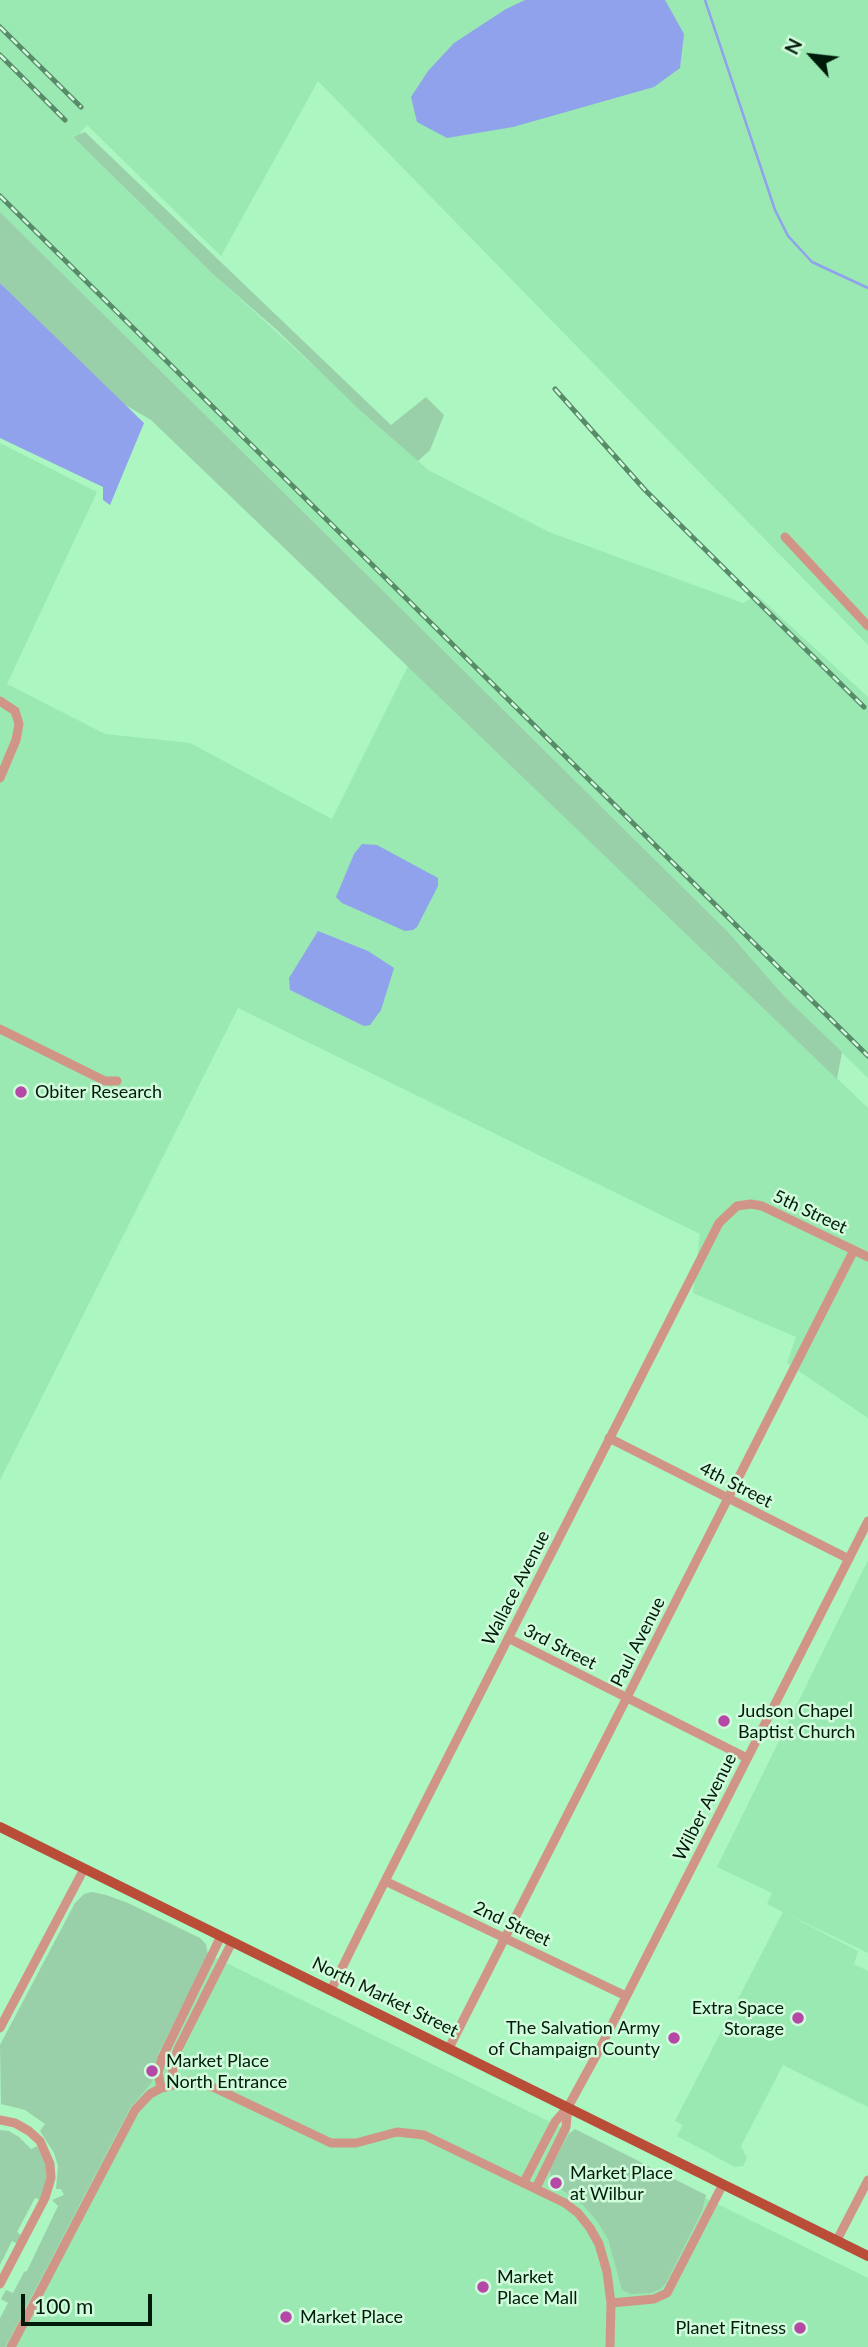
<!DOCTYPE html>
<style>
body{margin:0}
#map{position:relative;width:868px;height:2347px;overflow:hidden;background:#acf6c2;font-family:Lato,sans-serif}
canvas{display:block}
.north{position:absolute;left:777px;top:21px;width:70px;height:70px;-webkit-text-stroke:5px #d1fcdc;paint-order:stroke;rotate:297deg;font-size:19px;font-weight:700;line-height:28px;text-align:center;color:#001b09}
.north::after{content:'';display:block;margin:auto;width:24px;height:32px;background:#001b09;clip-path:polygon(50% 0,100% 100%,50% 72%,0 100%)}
.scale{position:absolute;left:21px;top:2294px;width:131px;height:32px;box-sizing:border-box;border:4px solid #001b09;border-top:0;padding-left:9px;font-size:21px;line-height:24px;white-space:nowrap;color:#001b09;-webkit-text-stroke:5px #d1fcdc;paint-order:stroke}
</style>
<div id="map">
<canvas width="868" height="2347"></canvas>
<div class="north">N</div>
<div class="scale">100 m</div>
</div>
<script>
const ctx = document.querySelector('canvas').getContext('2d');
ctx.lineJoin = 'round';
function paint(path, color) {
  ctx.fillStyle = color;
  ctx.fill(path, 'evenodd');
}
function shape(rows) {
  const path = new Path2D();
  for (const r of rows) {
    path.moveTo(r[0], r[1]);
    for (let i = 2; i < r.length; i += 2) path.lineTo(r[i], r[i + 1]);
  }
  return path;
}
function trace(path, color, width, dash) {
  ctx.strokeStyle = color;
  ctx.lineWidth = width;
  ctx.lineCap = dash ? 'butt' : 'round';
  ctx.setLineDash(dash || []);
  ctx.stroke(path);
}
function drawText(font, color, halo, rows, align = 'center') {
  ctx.font = font + ' Lato,sans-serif';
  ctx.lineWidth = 5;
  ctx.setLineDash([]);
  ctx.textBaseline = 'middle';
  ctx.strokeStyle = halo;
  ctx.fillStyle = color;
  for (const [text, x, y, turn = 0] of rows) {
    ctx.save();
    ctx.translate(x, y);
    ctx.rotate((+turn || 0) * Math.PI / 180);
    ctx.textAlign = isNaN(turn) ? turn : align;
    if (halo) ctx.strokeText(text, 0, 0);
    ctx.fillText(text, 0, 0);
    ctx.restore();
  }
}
const built = shape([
 [0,0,868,0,868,645,318,81,221,256,87,125,77,137,74,135,73,137,215,276,428,470,549,532,743,603,757,595,868,697,868,1078,784,996,728,932,0,212],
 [0,443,97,492,7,684,105,734,190,743,332,819,408,666,868,1108,868,1418,787,1363,796,1337,693,1293,700,1234,238,1008,0,1480],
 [868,1560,868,1953,783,1912,858,1951,854,1964,868,1971,868,2107,783,2065,741,2146,747,2158,743,2166,735,2167,677,2136,683,2125,675,2121,783,1912,767,1904,772,1893,717,1867],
 [198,1949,868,2278,868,2347,0,2347,0,2337]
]);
const green = shape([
 [85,132,391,425,426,397,444,415,430,450,418,461,361,411,278,331,215,276,73,137],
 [0,212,728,932,784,996,842,1052,837,1079,151,420,122,403,0,283],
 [92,1892,106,1895,128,1903,200,1938,206,1944,208,1955,158,2054,152,2082,130,2108,5,2347,0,2347,0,2318,8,2303,1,2299,6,2290,13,2293,24,2272,27,2271,58,2206,52,2200,64,2195,61,2189,56,2189,58,2166,54,2153,40,2131,45,2124,25,2110,1,2104,0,2045,75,1903,84,1894],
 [575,2129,706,2195,702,2211,666,2283,660,2289,651,2293,631,2294,622,2290,608,2239,597,2221,583,2205,551,2182,550,2169,569,2134],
 [0,2130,9,2131,19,2137,31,2149,37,2146,46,2164,47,2172,47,2185,41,2200,35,2198,17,2232,22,2236,17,2244,12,2241,0,2265]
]);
const water = shape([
 [525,0,665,0,684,34,680,68,654,87,513,127,447,138,417,122,411,97,428,71,454,43,506,9],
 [0,283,144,423,110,505,103,500,103,487,0,438],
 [362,844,377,845,438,878,438,886,417,927,413,930,405,931,342,903,336,897,354,854],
 [318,931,368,951,394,968,381,1010,370,1025,364,1026,290,990,289,978]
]);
const stream = shape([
 [705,0,775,210,788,236,812,262,868,288]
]);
const minor = shape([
 [785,537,868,626],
 [0,701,15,711,19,724,16,740,0,778],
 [0,1029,105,1081,117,1081],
 [609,1438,849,1559],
 [508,1638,747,1758],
 [385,1881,626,1996],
 [331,1990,385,1881,719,1223,737,1206,751,1204,762,1206,868,1257],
 [0,2028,84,1869],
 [449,2048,854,1250],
 [174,2084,172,2076,174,2061,178,2049,232,1942],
 [161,2088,158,2073,162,2058,221,1936],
 [0,2120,15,2123,29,2131,40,2141,50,2164,51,2178,45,2198,0,2284],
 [524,2182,555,2122,568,2107,597,2054,868,1521],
 [536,2188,566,2127,568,2107],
 [837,2240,868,2180],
 [611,2303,654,2299,667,2293,723,2184],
 [11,2347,135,2110,150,2094,161,2088,191,2081,215,2088,331,2143,356,2143,397,2132,424,2135,565,2203,578,2213,590,2228,599,2244,607,2272,611,2303,610,2347]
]);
const major = shape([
 [0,1827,868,2256]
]);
const rail = shape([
 [0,27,81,107],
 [0,55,65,120],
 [0,196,868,1056],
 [555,389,645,490,864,707]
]);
const markers = [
 [21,1092,7,"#b548a6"],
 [724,1721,7,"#b548a6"],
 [798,2018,7,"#b548a6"],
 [674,2038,7,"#b548a6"],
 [152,2071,7,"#b548a6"],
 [556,2183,7,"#b548a6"],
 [483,2287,7,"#b548a6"],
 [286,2317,7,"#b548a6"],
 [800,2328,7,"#b548a6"]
];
const poiNames = [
 ["Obiter Research",35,1092],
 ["Judson Chapel",738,1711],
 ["Baptist Church",738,1732],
 ["Extra Space",784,2008,"right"],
 ["Storage",784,2029,"right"],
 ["The Salvation Army",660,2028,"right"],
 ["of Champaign County",660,2049,"right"],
 ["Market Place",166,2061],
 ["North Entrance",166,2082],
 ["Market Place",570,2173],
 ["at Wilbur",570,2194],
 ["Market",497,2277],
 ["Place Mall",497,2298],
 ["Market Place",300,2317],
 ["Planet Fitness",786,2328,"right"]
];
const streetNames = [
 ["5th Street",810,1212,25],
 ["4th Street",736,1485,27],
 ["Wallace Avenue",516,1588,-63],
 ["Paul Avenue",638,1642,-63],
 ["3rd Street",560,1647,27],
 ["Wilber Avenue",705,1807,-63],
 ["2nd Street",512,1924,25],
 ["North Market Street",385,1997,26]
];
paint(built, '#9ae8b2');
paint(green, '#99cfa9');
paint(water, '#90a2ec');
trace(stream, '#90a2ec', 2.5);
trace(minor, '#d19587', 9);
trace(major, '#b94d37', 10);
trace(rail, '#588b68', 5);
trace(rail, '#d1fcdc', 2.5, [8]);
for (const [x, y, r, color] of markers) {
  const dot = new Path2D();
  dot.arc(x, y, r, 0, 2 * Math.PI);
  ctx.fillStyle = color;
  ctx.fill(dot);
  trace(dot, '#d1fcdc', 2.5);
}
drawText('18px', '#001b09', '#d1fcdc', poiNames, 'left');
drawText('18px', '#001b09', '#d1fcdc', streetNames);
</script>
